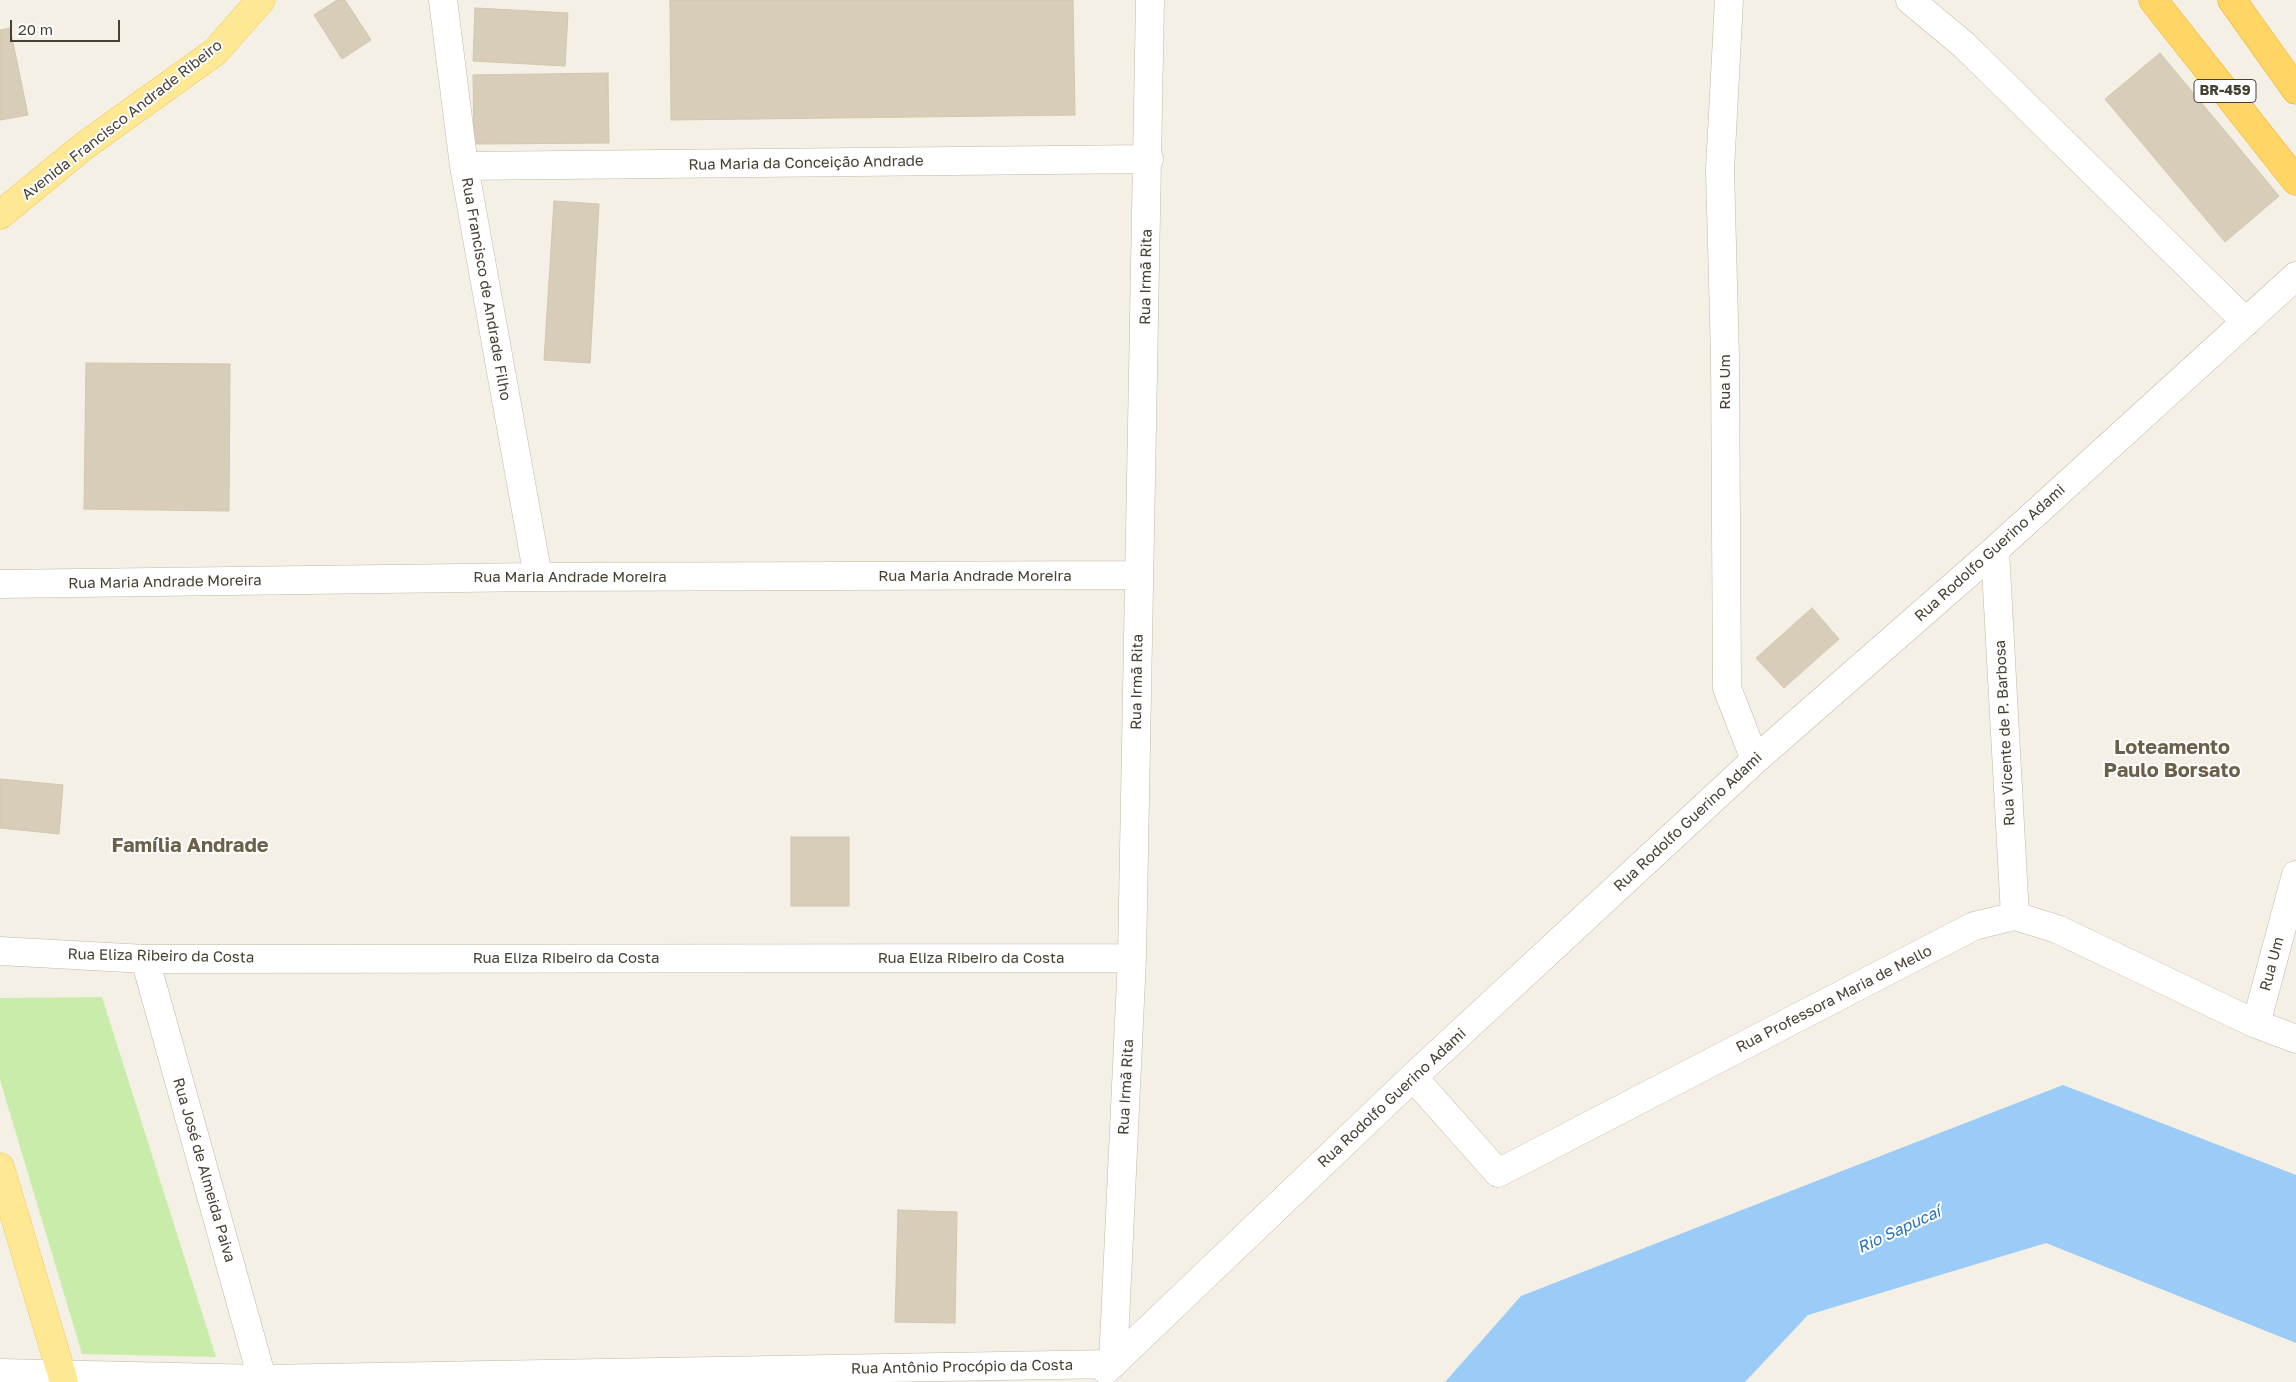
<!DOCTYPE html>
<meta charset="utf-8">
<style>
body{margin:0}
#map{position:relative;width:2296px;height:1382px;overflow:hidden;background:#f4f0e5;font-family:"Golos Text",sans-serif}
canvas{display:block}
.scale{position:absolute;left:10px;top:20px;width:110px;height:22px;box-sizing:border-box;border:2px solid #474134;border-top:0;padding-left:6px;font-size:15px;line-height:18px;white-space:nowrap;color:#474134;-webkit-text-stroke:4px #fff;paint-order:stroke}
</style>
<div id="map">
<canvas width="2296" height="1382"></canvas>
<div class="scale">20 m</div>
</div>
<script>
const ctx = document.querySelector('canvas').getContext('2d');
ctx.lineJoin = 'round';
function paint(path, color) {
  ctx.fillStyle = color;
  ctx.fill(path, 'evenodd');
}
function shape(rows) {
  const path = new Path2D();
  for (const r of rows) {
    path.moveTo(r[0], r[1]);
    for (let i = 2; i < r.length; i += 2) path.lineTo(r[i], r[i + 1]);
  }
  return path;
}
function trace(path, color, width, dash) {
  ctx.strokeStyle = color;
  ctx.lineWidth = width;
  ctx.lineCap = dash ? 'butt' : 'round';
  ctx.setLineDash(dash || []);
  ctx.stroke(path);
}
function drawText(font, color, halo, rows, align = 'center') {
  ctx.font = font + ' "Golos Text",sans-serif';
  ctx.lineWidth = 4;
  ctx.setLineDash([]);
  ctx.textBaseline = 'middle';
  ctx.strokeStyle = halo;
  ctx.fillStyle = color;
  for (const [text, x, y, turn = 0] of rows) {
    ctx.save();
    ctx.translate(x, y);
    ctx.rotate((+turn || 0) * Math.PI / 180);
    ctx.textAlign = isNaN(turn) ? turn : align;
    if (halo) ctx.strokeText(text, 0, 0);
    ctx.fillText(text, 0, 0);
    ctx.restore();
  }
}
const green = shape([
 [102,997,216,1357,82,1354,0,1080,0,998]
]);
const water = shape([
 [2063,1085,2296,1175,2296,1343,2046,1243,1808,1315,1745,1382,1445,1382,1521,1296]
]);
const building = shape([
 [337,0,345,0,371,40,342,59,314,15,337,0],
 [670,0,1073,0,1075,115,671,120,670,0],
 [475,8,568,13,565,66,473,61,475,8],
 [10,28,28,115,0,120,0,30,10,28],
 [2160,53,2279,196,2225,242,2105,99,2160,53],
 [608,73,609,143,474,144,473,75,608,73],
 [554,201,599,204,590,363,544,360,554,201],
 [86,363,230,364,229,511,84,509,86,363],
 [1812,608,1839,639,1784,688,1756,658,1812,608],
 [0,779,63,785,59,834,0,828,0,779],
 [791,837,849,837,849,906,791,906,791,837],
 [898,1210,957,1212,955,1323,895,1322,898,1210]
]);
const minor = shape([
 [443,0,464,166,538,577],
 [1729,0,1720,170,1725,357,1727,688,1755,760],
 [1910,0,1964,45,2246,322],
 [464,166,1149,159],
 [1995,550,2015,916],
 [0,584,538,577,1139,575],
 [0,951,145,959,1132,958],
 [145,959,263,1382],
 [2256,1024,2296,875],
 [1413,1077,1498,1173,1974,926,2015,916,2057,929,2256,1024,2296,1039],
 [1106,1370,1413,1077,1755,760,1995,550,2296,276],
 [0,1373,262,1379,1113,1364,1132,958,1150,0]
]);
const major = shape([
 [0,215,84,146,215,52,261,0],
 [0,1167,64,1382]
]);
const highway = shape([
 [2153,0,2296,181],
 [2232,0,2296,90]
]);
const shields = [
 [2225,91,62]
];
const shieldNames = [
 ["BR-459",2225,91]
];
const streetNames = [
 ["Avenida Francisco Andrade Ribeiro",122,120,-38],
 ["Rua Maria da Conceição Andrade",806,163,-1],
 ["Rua Irmã Rita",1146,277,-89],
 ["Rua Francisco de Andrade Filho",486,289,80],
 ["Rua Um",1725,382,-90],
 ["Rua Rodolfo Guerino Adami",1990,553,-42],
 ["Rua Maria Andrade Moreira",975,576],
 ["Rua Maria Andrade Moreira",570,577],
 ["Rua Maria Andrade Moreira",165,582,-1],
 ["Rua Irmã Rita",1137,682,-89],
 ["Rua Vicente de P. Barbosa",2005,733,-93],
 ["Rua Rodolfo Guerino Adami",1688,822,-43],
 ["Rua Eliza Ribeiro da Costa",161,956,1],
 ["Rua Eliza Ribeiro da Costa",566,958],
 ["Rua Eliza Ribeiro da Costa",971,958],
 ["Rua Um",2272,964,-75],
 ["Rua Professora Maria de Mello",1834,999,-27],
 ["Rua Irmã Rita",1126,1087,-87],
 ["Rua Rodolfo Guerino Adami",1392,1098,-43],
 ["Rua José de Almeida Paiva",204,1170,74],
 ["Rua Antônio Procópio da Costa",962,1367,-1]
];
const waterNames = [
 ["Rio Sapucaí",1899,1230,-25]
];
const districtNames = [
 ["Loteamento",2172,748],
 ["Paulo Borsato",2172,771],
 ["Família Andrade",190,846]
];
paint(green, '#caecaa');
paint(water, '#9bcbf7');
paint(building, '#d7cdb9');
trace(building, '#d2c6ac', 1);
trace(minor, '#c0b9a7', 29);
trace(major, '#eecb59', 29);
trace(highway, '#ebb128', 29);
trace(minor, '#fff', 28);
trace(major, '#ffe893', 28);
trace(highway, '#ffd665', 28);
for (const [x, y, w] of shields) {
  const box = new Path2D();
  box.roundRect(x - w / 2, y - 11.5, w, 23, 4);
  ctx.fillStyle = '#fff';
  ctx.fill(box);
  trace(box, '#474134', 1);
}
drawText('bold 14px', '#474134', null, shieldNames);
drawText('15px', '#474134', '#fff', streetNames);
drawText('italic 16px', '#2471bc', '#fff', waterNames);
drawText('bold 20px', '#6b604a', '#fff', districtNames);
</script>
